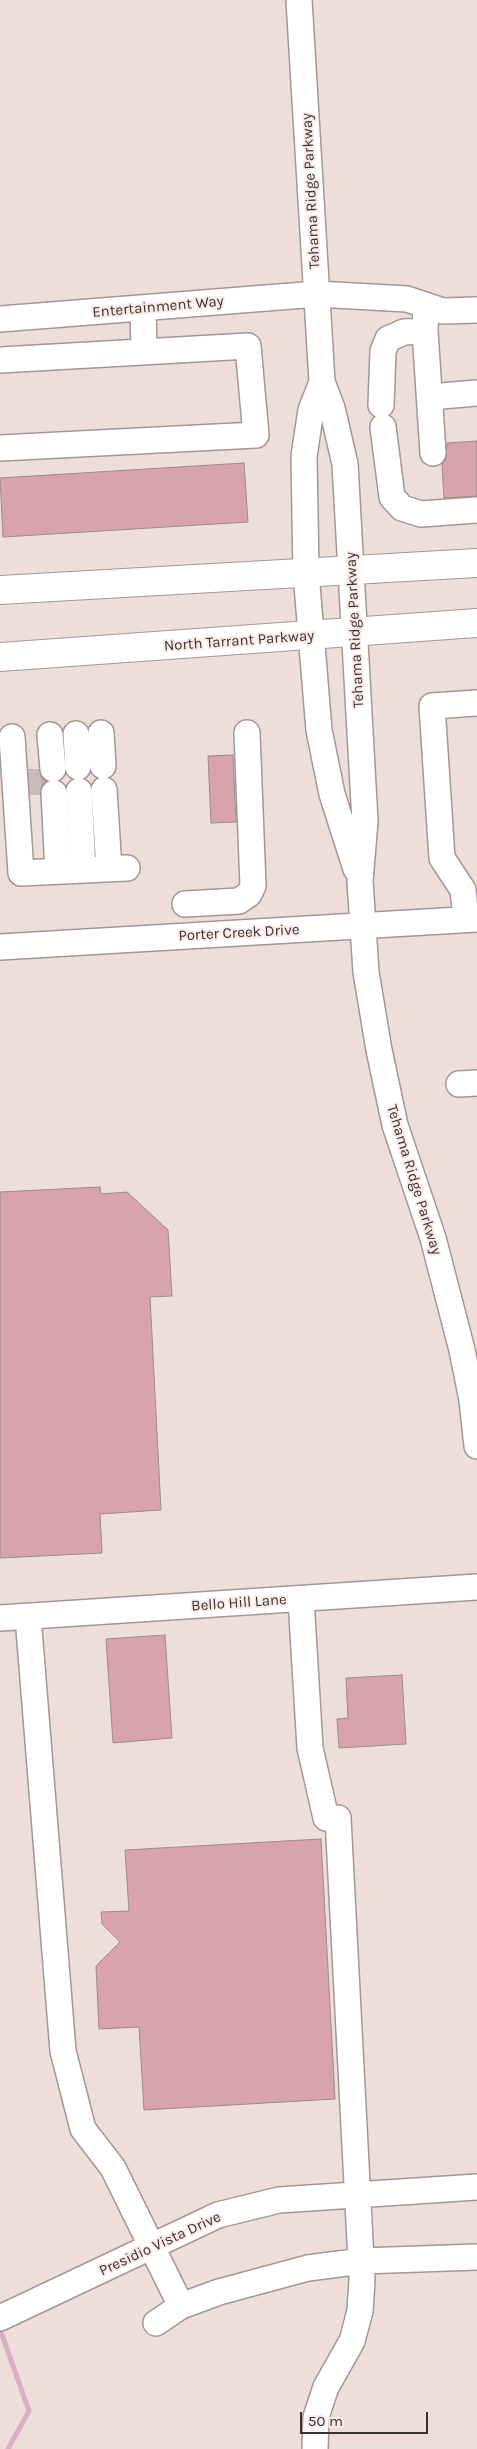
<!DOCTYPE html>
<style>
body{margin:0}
#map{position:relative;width:477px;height:2449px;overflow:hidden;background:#eddeda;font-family:Karla,sans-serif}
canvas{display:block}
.scale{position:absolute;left:300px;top:2412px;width:128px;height:22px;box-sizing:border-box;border:2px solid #393332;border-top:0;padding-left:6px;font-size:15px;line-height:18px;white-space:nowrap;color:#393332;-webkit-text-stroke:4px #faebe7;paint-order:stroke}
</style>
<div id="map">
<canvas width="477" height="2449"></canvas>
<div class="scale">50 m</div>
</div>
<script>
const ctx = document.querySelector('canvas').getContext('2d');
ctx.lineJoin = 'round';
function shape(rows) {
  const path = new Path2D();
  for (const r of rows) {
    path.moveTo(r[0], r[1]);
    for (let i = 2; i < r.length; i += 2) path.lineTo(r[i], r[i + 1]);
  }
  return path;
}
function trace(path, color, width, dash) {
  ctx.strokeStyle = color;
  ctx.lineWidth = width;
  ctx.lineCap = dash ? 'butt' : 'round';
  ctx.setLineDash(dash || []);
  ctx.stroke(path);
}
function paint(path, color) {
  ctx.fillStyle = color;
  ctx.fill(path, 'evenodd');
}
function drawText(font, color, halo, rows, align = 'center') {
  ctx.font = font + ' Karla,sans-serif';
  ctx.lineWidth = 4;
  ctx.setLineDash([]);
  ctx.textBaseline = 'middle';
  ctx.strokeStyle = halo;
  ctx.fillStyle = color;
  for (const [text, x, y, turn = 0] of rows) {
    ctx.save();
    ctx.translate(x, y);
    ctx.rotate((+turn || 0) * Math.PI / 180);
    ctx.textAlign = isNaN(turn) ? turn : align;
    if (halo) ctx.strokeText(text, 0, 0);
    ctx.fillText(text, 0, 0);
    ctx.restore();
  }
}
const stream = shape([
 [0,2329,29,2411,8,2449]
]);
const building = shape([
 [477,441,477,496,444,498,442,464,446,459,447,443,477,441],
 [244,463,248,522,3,537,0,478,244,463],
 [233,755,236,822,211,823,208,756,233,755],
 [29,770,39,770,41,777,46,781,41,787,40,794,30,794,29,770],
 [100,1187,101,1194,127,1192,168,1230,172,1296,150,1297,161,1510,100,1514,102,1553,0,1558,0,1192,100,1187],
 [165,1635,172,1738,113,1743,106,1639,165,1635],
 [402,1675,406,1744,339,1748,337,1719,348,1718,346,1678,402,1675],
 [321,1839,335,2099,144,2110,139,2027,99,2029,96,1966,120,1942,102,1924,101,1912,129,1911,125,1850,321,1839]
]);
const minorTunnel = shape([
 [28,770,29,795]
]);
const minor = shape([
 [299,0,322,382,332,408,345,464,365,821,360,881,366,972,379,1050,395,1125,433,1238,462,1350,472,1400,477,1446],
 [426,307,425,331,433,453],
 [143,308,144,351],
 [0,319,317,294,407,299,443,311,477,310],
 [0,360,248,346,256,435,0,448],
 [322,382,311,410,304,456,306,573,319,730,332,794,356,869],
 [430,397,477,393],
 [381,405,383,351,388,339,404,332,425,331],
 [383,427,392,497,402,508,421,514,477,510],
 [101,733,103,766],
 [76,734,78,767],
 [50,735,53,769],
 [12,737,21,873,127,868],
 [104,790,109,869],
 [79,791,83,870],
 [54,793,58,871],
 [185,904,239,901,249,894,253,886,247,733],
 [466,919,463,890,442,858,432,706,477,703],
 [0,947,477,919],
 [459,1084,477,1083],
 [301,1599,310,1748,326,1818],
 [28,1617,63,2051,83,2129,113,2168,181,2306],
 [0,1618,477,1587],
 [0,2318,218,2215,279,2200,477,2187],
 [156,2323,181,2306,219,2292,308,2268,362,2261,477,2257],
 [315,2449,316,2417,326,2387,352,2341,360,2311,362,2280,338,1818]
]);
const major = shape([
 [0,590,477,563],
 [0,657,477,623]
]);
const streetNames = [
 ["Tehama Ridge Parkway",311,191,-93],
 ["Entertainment Way",158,307,-5],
 ["Tehama Ridge Parkway",355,630,-93],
 ["North Tarrant Parkway",239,641,-4],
 ["Porter Creek Drive",239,933,-3],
 ["Tehama Ridge Parkway",414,1180,73],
 ["Bello Hill Lane",239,1603,-4],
 ["Presidio Vista Drive",160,2244,-25]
];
trace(stream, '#dcadc6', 5);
paint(building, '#d8a3aa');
trace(building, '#9a8c8e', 1);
trace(minorTunnel, '#c9bcb8', 25, [25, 12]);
trace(minor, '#a59794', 28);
trace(major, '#a59794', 30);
trace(minor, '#fff', 25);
trace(major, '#fff', 28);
drawText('15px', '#393332', '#faebe7', streetNames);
</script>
